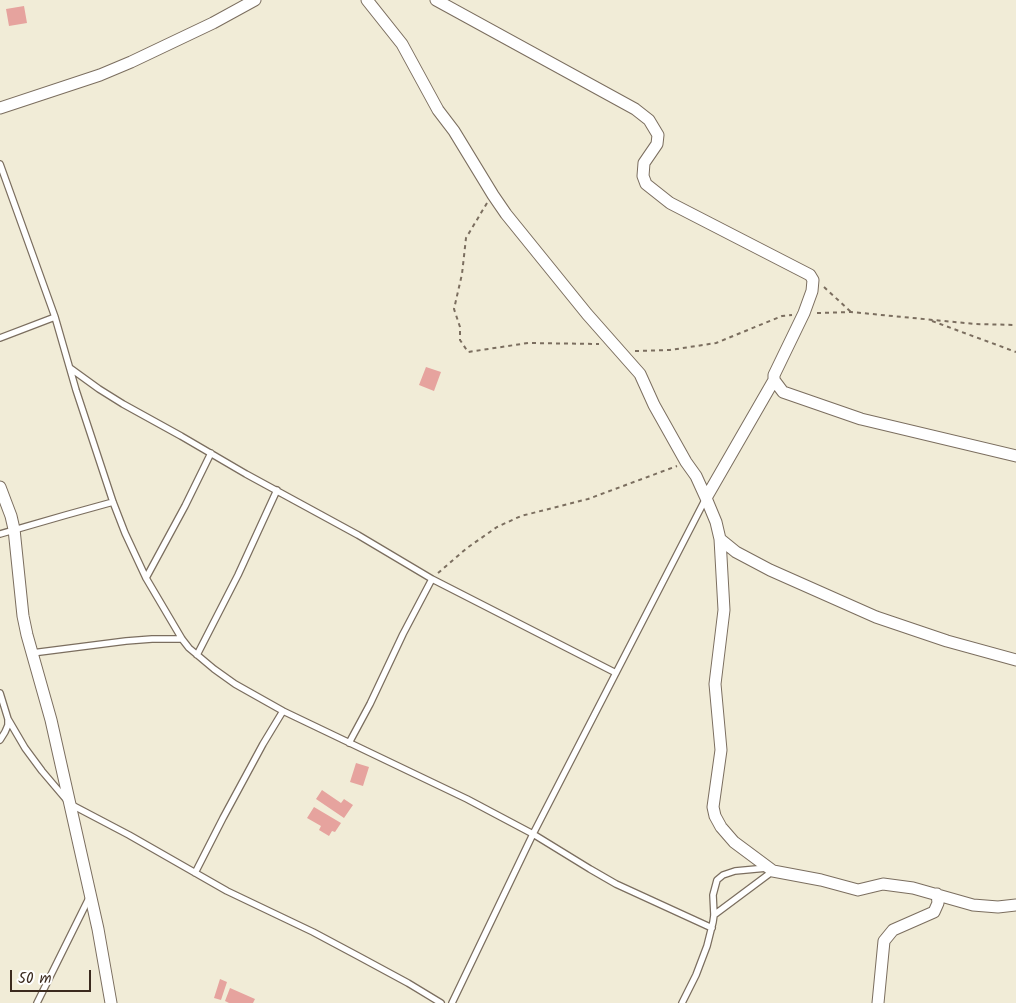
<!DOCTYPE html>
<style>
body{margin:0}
#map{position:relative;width:1016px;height:1003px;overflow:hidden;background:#f1ecd7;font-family:Kalam,sans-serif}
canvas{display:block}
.scale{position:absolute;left:10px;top:970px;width:81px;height:22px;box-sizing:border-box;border:2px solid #3b2a1e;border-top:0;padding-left:6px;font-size:15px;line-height:18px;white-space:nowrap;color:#3b2a1e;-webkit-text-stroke:4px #fff;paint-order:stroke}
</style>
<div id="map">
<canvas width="1016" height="1003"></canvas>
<div class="scale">50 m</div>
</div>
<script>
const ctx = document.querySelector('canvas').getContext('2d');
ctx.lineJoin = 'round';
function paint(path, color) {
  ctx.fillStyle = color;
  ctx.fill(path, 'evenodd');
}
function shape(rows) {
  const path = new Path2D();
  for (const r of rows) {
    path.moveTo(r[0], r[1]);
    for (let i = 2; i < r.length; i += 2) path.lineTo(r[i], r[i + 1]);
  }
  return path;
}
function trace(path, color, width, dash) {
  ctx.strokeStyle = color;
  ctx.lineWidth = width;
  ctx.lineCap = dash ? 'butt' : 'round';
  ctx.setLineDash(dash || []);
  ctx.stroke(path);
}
const building = shape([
 [24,6,27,23,9,26,6,9],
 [426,367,441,372,434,391,419,385],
 [356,763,369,767,363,786,350,782],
 [322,790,341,803,344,799,353,805,344,818,316,799],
 [314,807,341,823,335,832,332,831,329,836,319,830,321,826,307,818],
 [220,979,227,982,221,1000,214,998],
 [230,988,255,999,253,1003,229,1003,225,1001]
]);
const path = shape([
 [487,203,466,238,462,274,454,309,460,327,460,340,468,352,528,343,599,344],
 [824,287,851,312],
 [817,313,851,312,975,324,1016,325],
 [932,321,1016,352],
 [635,351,670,350,716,343,782,316,792,315],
 [438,573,467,548,497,527,521,516,588,499,677,466]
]);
const lane = shape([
 [0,164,55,317,76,390,113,502,125,533,146,578,182,639,189,648,214,669,235,684,283,711,467,799,533,834,590,869,616,884,712,928],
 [0,338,55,317],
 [70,368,99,389,123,404,181,436,246,474,358,535,432,579,616,673],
 [0,534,66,515,113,502],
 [146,578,185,506,211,453],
 [32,653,126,641,152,639,182,639],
 [197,655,238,575,277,490],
 [0,693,8,719,8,725,5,732,0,740],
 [8,719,25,748,42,771,70,804,129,835,227,891,313,932,358,956,408,983,441,1003],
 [349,743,370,704,403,634,432,579],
 [195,873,223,818,263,744,283,711],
 [714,915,773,871],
 [37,1003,90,896],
 [452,1003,533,834,706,498],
 [682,1003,696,975,707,946,713,922,714,915,713,895,717,880,723,875,735,871,767,868]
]);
const street = shape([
 [367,0,402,44,438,110,454,131,493,195,506,214,587,314,640,374,654,405,686,462,696,476,706,498,716,522,720,539,724,610,715,684,721,750,713,807,715,816,721,827,734,842,773,871,821,880,858,890,883,884,913,888,973,905,998,907,1016,905],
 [436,0,635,109,649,120,658,135,657,144,644,163,643,176,646,184,670,203,810,275,813,280,812,291,804,313,774,375,774,380,783,392,861,419,1016,456],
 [0,108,100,75,131,62,213,23,255,0],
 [0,487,11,516,14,529,23,616,27,635,51,720,98,929,111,1003],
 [706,498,774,380],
 [720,539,736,552,770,570,876,617,947,641,1016,660],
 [878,1003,884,941,893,930,934,912,938,903,937,894]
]);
paint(building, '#e6a39e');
trace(lane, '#7b6e5f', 8);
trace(street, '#7b6e5f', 13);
trace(path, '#7b6e5f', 2, [4, 4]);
trace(lane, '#fff', 5.5);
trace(street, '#fff', 11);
</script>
